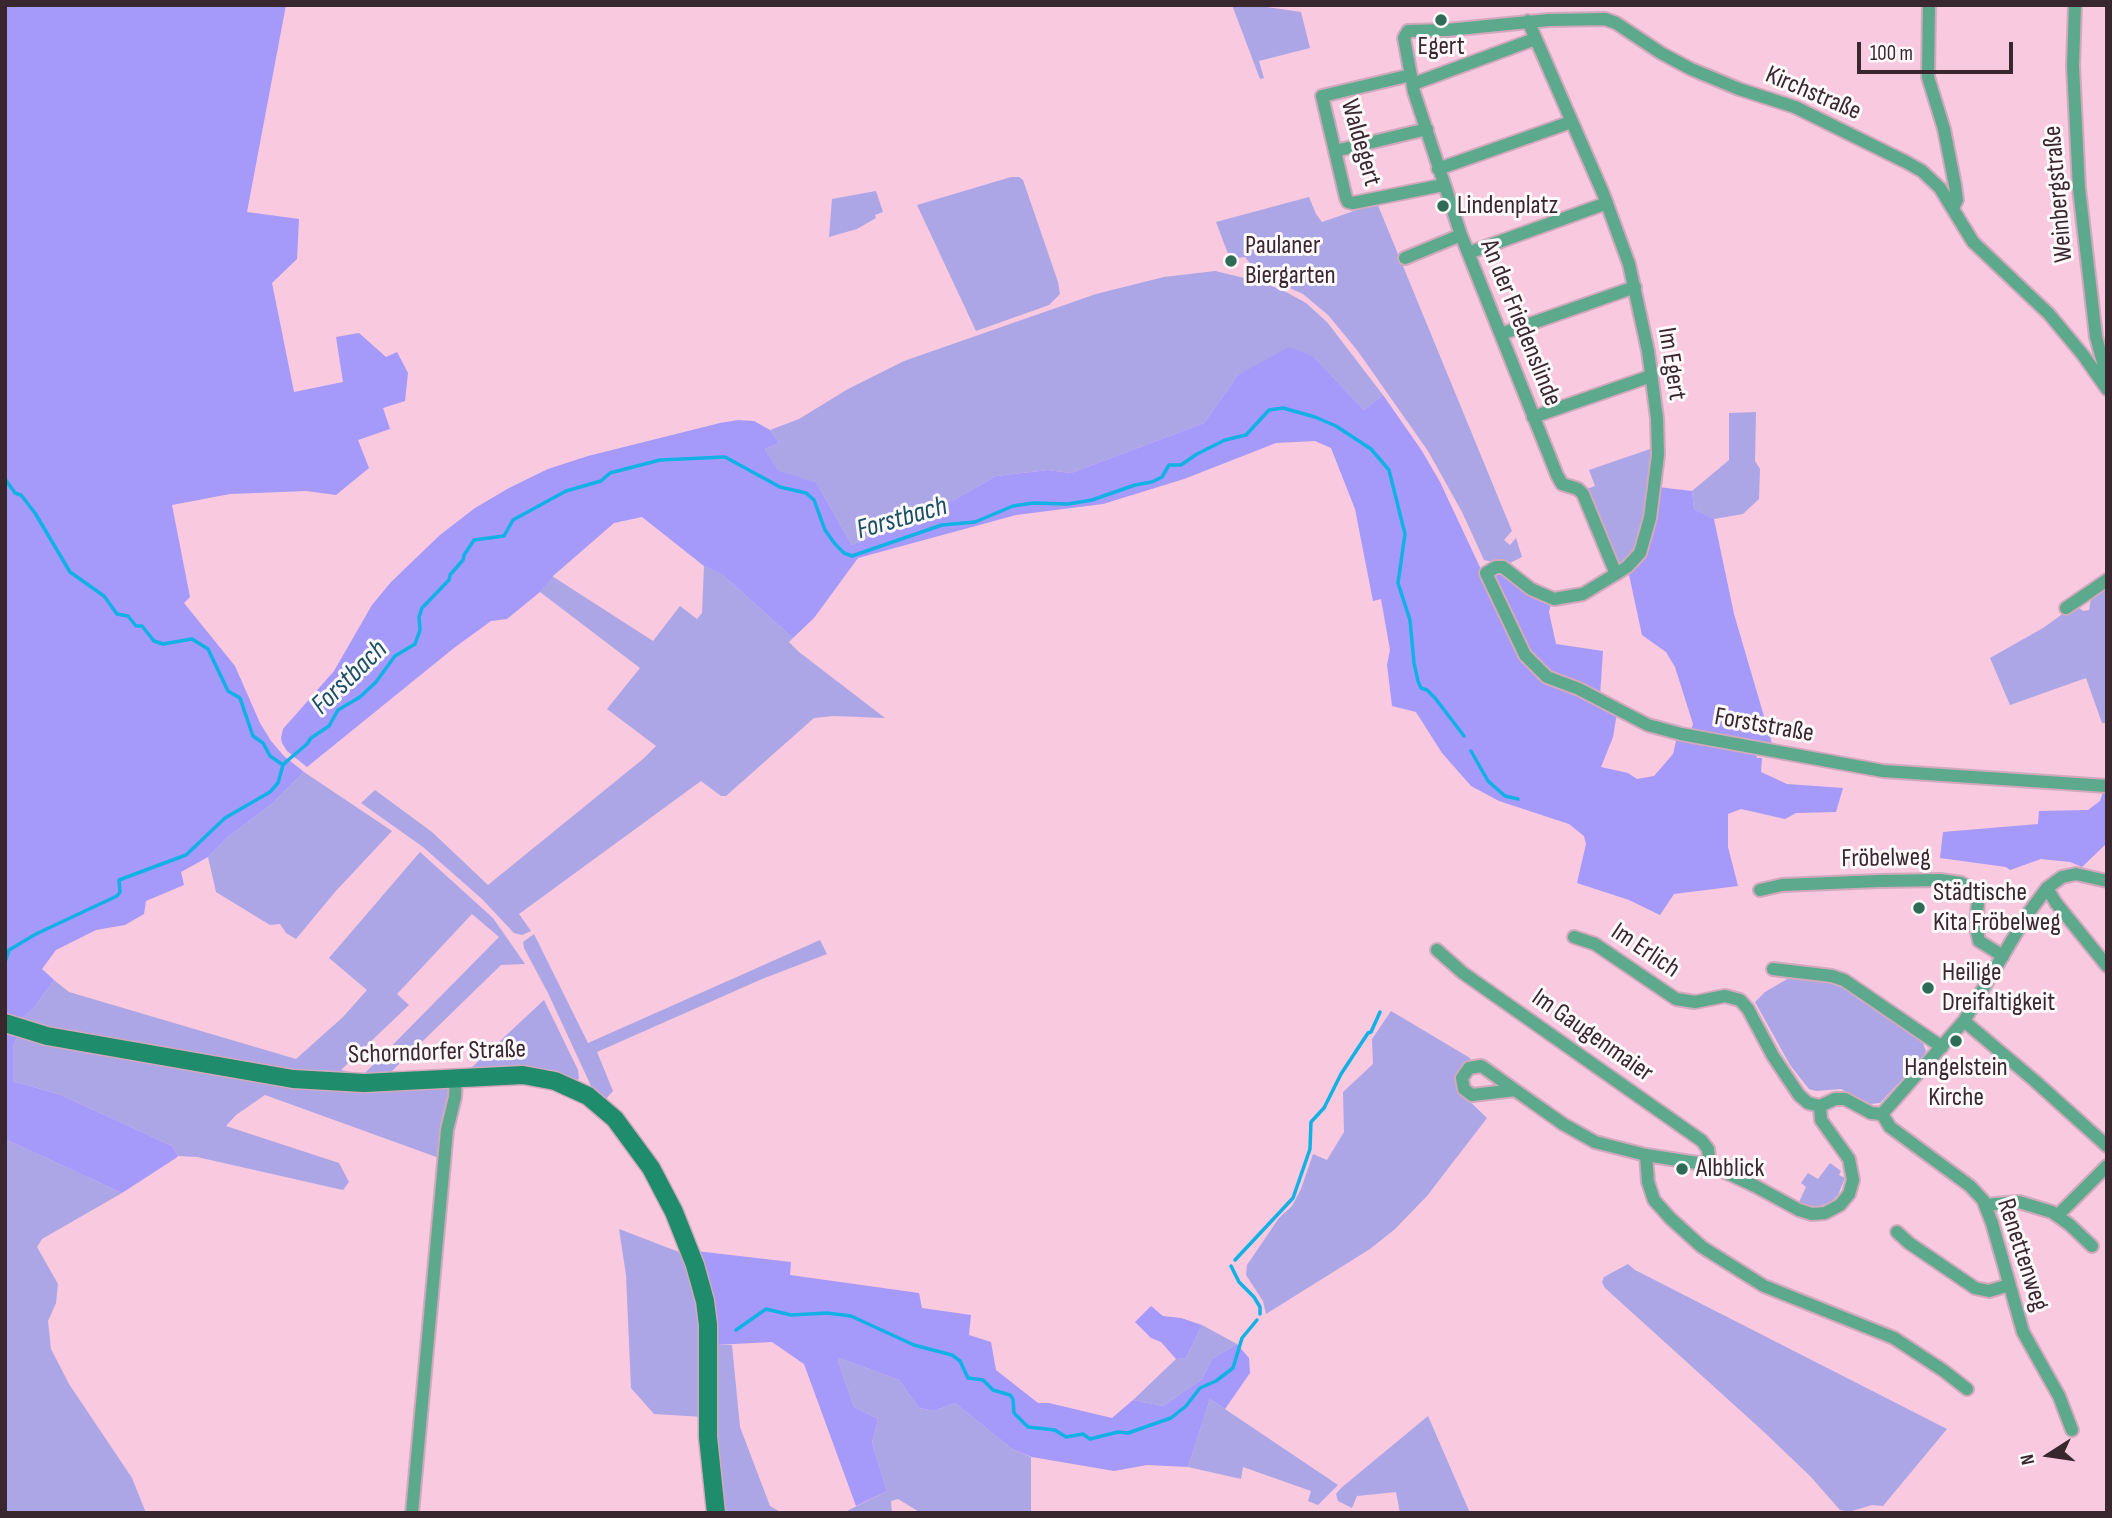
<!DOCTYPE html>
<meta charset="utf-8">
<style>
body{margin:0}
#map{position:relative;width:2112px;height:1518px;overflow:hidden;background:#f8c9df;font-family:"Sofia Sans Condensed",sans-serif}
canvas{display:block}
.frame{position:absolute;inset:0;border:7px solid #392730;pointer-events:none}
.north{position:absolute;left:2014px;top:1420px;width:70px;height:70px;-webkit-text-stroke:5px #fdf8fa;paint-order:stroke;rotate:258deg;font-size:19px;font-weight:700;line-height:28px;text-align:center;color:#392730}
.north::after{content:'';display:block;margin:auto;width:24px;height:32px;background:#392730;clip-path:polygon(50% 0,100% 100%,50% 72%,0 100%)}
.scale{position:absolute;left:1857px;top:42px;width:156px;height:32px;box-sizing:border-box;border:4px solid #392730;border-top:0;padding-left:9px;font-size:21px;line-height:24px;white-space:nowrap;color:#392730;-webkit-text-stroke:5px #fdf8fa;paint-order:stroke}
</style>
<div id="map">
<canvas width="2112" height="1518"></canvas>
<div class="frame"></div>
<div class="north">N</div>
<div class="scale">100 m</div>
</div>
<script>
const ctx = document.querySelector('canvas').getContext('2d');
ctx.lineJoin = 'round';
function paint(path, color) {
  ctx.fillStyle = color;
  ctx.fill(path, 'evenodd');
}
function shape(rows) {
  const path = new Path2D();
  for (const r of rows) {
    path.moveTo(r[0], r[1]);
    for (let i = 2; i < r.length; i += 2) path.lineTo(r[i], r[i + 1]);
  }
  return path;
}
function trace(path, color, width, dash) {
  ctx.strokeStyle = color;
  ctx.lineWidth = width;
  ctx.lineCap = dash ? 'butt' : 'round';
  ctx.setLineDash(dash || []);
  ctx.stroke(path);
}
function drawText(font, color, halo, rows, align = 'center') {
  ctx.font = font + ' "Sofia Sans Condensed",sans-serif';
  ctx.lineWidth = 6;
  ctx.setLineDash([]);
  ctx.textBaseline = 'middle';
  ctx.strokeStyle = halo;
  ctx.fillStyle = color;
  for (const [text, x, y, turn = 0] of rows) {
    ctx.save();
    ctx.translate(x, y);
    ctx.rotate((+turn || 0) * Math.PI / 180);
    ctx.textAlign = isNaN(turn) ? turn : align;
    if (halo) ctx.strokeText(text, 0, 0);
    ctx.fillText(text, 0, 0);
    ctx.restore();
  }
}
const green = shape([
 [1232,5,1253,5,1301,12,1310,48,1259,61,1264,78,1260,79],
 [1011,177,1019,177,1023,180,1058,282,1060,294,1049,305,976,331,917,205],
 [876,191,883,212,875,215,876,218,857,229,829,237,832,199],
 [1309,197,1316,214,1322,222,1377,203,1512,531,1504,540,1510,545,1516,538,1522,557,1506,565,1484,560,1462,512,1428,451,1357,350,1328,315,1303,294,1258,274,1245,257,1230,259,1216,222],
 [1215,271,1261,282,1286,292,1306,303,1327,322,1383,395,1364,410,1314,357,1238,375,1204,423,1071,473,1048,470,996,476,954,500,934,506,852,545,816,482,778,472,765,449,779,443,770,430,799,419,848,389,904,361,1096,294,1164,277],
 [1756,412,1755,461,1760,469,1759,499,1743,514,1714,519,1694,509,1692,491,1729,460,1729,413],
 [1653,448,1654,467,1639,546,1623,564,1618,563,1611,557,1587,489,1595,486,1589,470],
 [704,566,723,575,793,638,789,642,799,652,885,718,834,716,814,718,726,796,721,796,701,781,519,914,531,931,522,935,514,933,482,899,423,847,361,803,375,790,432,832,488,885,643,759,656,746,607,709,640,668,540,592,552,576,653,641,680,606,697,619,702,613],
 [2107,589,2107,723,2102,723,2086,678,2010,705,1990,658,2043,628,2071,608,2078,607,2083,611,2089,610,2091,598],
 [304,772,392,831,335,892,296,939,286,933,280,924,270,925,216,892,208,857,228,837,273,803],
 [420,852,493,918,525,964,501,965,392,1071,389,1077,331,1077,17,1022,33,1009,54,980,69,992,296,1059,343,1017,367,990,329,958],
 [472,914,499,937,363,1075,341,1070,409,1005,397,994],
 [534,934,588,1043,820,940,827,954,762,979,597,1052,613,1091,604,1101,592,1088,548,993,524,948,523,942],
 [1789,978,1826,982,1849,990,1922,1041,1926,1051,1922,1058,1880,1103,1870,1104,1841,1089,1816,1091,1809,1089,1790,1065,1755,1002,1765,992],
 [544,1000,578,1070,579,1079,575,1081,470,1069],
 [1391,1011,1470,1058,1471,1061,1459,1072,1462,1094,1487,1118,1427,1196,1395,1229,1370,1249,1266,1314,1263,1301,1246,1275,1247,1265,1279,1218,1292,1206,1301,1189,1313,1154,1327,1160,1344,1132,1343,1092,1373,1064,1372,1039],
 [18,1033,226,1073,447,1084,451,1089,442,1159,265,1095,236,1115,226,1126,339,1163,349,1182,343,1190,197,1157,178,1156,172,1146,61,1095,13,1081,13,1048],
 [5,1139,122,1193,42,1239,37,1247,58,1284,56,1303,48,1321,51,1349,69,1384,132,1478,146,1513,5,1513],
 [1830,1163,1841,1171,1839,1175,1845,1178,1838,1195,1831,1202,1820,1206,1809,1206,1799,1202,1806,1187,1801,1183,1808,1173,1818,1179],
 [619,1229,687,1255,699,1306,703,1417,654,1414,631,1388,626,1275],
 [1628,1264,1635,1270,1947,1429,1883,1506,1872,1505,1849,1512,1840,1510,1810,1476,1764,1432,1605,1288,1602,1282,1604,1277],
 [1202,1325,1237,1344,1212,1359,1202,1379,1163,1406,1133,1400,1176,1359,1186,1358],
 [714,1345,732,1345,740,1427,770,1506,782,1513,721,1513,717,1481],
 [839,1358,899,1380,919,1408,934,1411,955,1403,1012,1449,1031,1457,1031,1513,921,1513,898,1499,891,1501,892,1513,843,1513,887,1491,872,1443,878,1419,854,1407,838,1361],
 [1210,1399,1338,1485,1318,1505,1308,1501,1311,1491,1243,1467,1241,1479,1188,1467],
 [1428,1416,1470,1513,1400,1513,1396,1492,1357,1496,1352,1508,1338,1501,1336,1494,1341,1488]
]);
const forest = shape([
 [5,5,286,5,247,212,299,219,297,259,272,283,294,392,343,382,336,337,359,333,386,357,397,352,408,373,405,401,383,408,390,429,358,440,369,468,336,495,306,491,230,494,172,505,190,597,184,603,235,666,260,723,271,741,284,756,304,772,273,803,228,837,208,857,181,872,184,885,146,901,144,914,125,925,96,930,56,950,42,969,54,980,33,1009,17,1022,5,1018],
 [1289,347,1314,357,1364,410,1383,395,1422,451,1440,482,1486,580,1498,571,1551,602,1549,612,1556,644,1603,651,1600,696,1617,713,1613,737,1601,767,1628,773,1637,779,1654,776,1673,754,1677,737,1690,733,1693,724,1675,667,1666,652,1642,635,1628,570,1658,487,1692,491,1694,509,1714,519,1734,614,1773,747,1756,754,1757,758,1762,758,1761,772,1787,784,1843,788,1836,812,1796,813,1785,819,1741,809,1728,814,1728,847,1738,886,1674,894,1660,915,1629,900,1577,883,1586,844,1584,836,1569,824,1499,801,1471,786,1442,753,1416,712,1392,706,1387,665,1390,650,1381,599,1373,601,1355,509,1331,448,1315,441,1276,443,1184,479,1103,504,1016,515,858,558,814,618,793,638,723,575,704,566,642,517,614,523,553,576,540,592,507,619,491,621,454,648,307,767,287,751,282,743,281,738,283,729,334,671,372,605,391,582,440,535,475,508,509,488,548,469,588,456,720,423,738,420,754,421,770,430,779,443,765,449,778,471,816,482,852,545,934,506,954,500,996,476,1048,470,1071,473,1204,423,1238,375],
 [2103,792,2107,793,2107,843,2082,867,2070,862,2041,859,2010,870,2006,867,1940,858,1943,832,2038,824,2039,811,2088,810,2100,801],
 [5,1029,18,1033,13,1048,13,1081,61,1095,172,1146,178,1156,176,1158,122,1193,5,1139],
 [696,1251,791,1262,790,1275,919,1293,922,1308,971,1315,969,1335,991,1342,996,1370,1038,1403,1049,1403,1112,1418,1133,1400,1163,1406,1202,1379,1212,1359,1237,1344,1249,1358,1250,1373,1225,1409,1210,1399,1188,1467,1147,1465,1114,1471,1032,1457,1012,1449,955,1403,934,1411,919,1408,899,1380,839,1358,838,1361,854,1407,878,1419,872,1443,887,1491,856,1506,804,1364,772,1342,714,1345],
 [1151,1306,1163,1316,1181,1318,1202,1325,1186,1358,1176,1359,1161,1342,1151,1338,1135,1322]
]);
const stream = shape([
 [5,479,15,493,21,495,35,513,70,572,104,596,117,614,128,616,136,626,142,626,154,641,163,644,192,639,208,649,228,691,240,698,253,736,263,743,270,756,283,765],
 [1471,751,1488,781,1505,796,1518,799],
 [5,962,9,950,36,934,117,896,120,892,119,880,186,855,225,818,270,792,278,783,283,765,287,761,307,744,311,738,329,726,338,710,360,697,376,682,395,656,415,644,420,630,419,617,422,608,449,580,450,575,463,560,464,555,474,540,504,536,513,520,566,491,601,481,610,473,660,460,725,457,780,487,806,493,814,500,825,530,835,544,844,553,852,556,942,525,975,522,1013,506,1033,503,1068,504,1092,500,1135,485,1152,482,1162,477,1169,465,1181,465,1197,454,1225,440,1246,435,1269,410,1283,408,1315,417,1336,426,1371,449,1389,470,1405,534,1398,583,1410,620,1414,663,1418,681,1421,688,1427,690,1435,698,1464,736],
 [1235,1260,1293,1198,1310,1149,1311,1122,1324,1108,1341,1074,1368,1033,1371,1032,1380,1012],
 [1231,1266,1239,1282,1254,1297,1260,1307,1260,1314],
 [736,1330,766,1309,791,1315,827,1313,851,1316,914,1345,952,1355,960,1361,968,1378,983,1380,993,1390,1010,1395,1013,1399,1014,1413,1028,1427,1055,1430,1066,1437,1083,1434,1090,1439,1118,1432,1128,1433,1171,1418,1186,1406,1200,1388,1216,1381,1233,1368,1242,1338,1257,1320]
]);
const minor = shape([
 [1929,5,1928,77,1944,129,1955,185,1957,200,1953,208],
 [2075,5,2073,66,2079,188,2096,337,2104,366,2099,377],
 [1528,21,1603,193,1629,264,1648,351,1657,418,1658,455,1650,518,1640,553,1627,567,1583,594,1554,599,1531,589,1503,567,1496,567,1486,573,1525,655,1547,677,1579,689,1648,725,1681,734,1883,771,2107,786],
 [1411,75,1322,96,1346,198,1348,202,1353,203,1443,185],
 [1413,84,1535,39],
 [1335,151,1427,129],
 [1438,169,1571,122],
 [1468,253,1607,203],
 [1405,258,1461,235],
 [1501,334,1635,287],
 [1533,417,1651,376],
 [1616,574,1583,494,1578,489,1562,484,1557,475,1461,235,1414,92,1404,38,1408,31,1447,30,1549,20,1605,19,1616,23,1661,53,1691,69,1739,89,1795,107,1906,162,1922,171,1940,188,1973,242,2049,314,2083,355,2107,389],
 [2066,608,2107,580],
 [2047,888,2056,903,2107,966],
 [1760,890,1782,885,1879,881,1940,880,1961,883,1970,888,1978,901,1976,927,1979,941,2003,956],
 [1574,937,1595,944,1676,999,1695,1002,1725,996,1740,1000,1748,1009,1773,1056,1799,1095,1808,1103,1820,1106],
 [1437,950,1463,973,1702,1141,1708,1149,1710,1165],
 [1773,969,1832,976,1844,980,1942,1047],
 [1964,1021,2035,1081,2107,1146],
 [1515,1090,1472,1095,1464,1089,1462,1078,1469,1068,1481,1066,1483,1067,1515,1090,1556,1119,1563,1124,1595,1142,1646,1155,1710,1165,1755,1186,1799,1210,1812,1214,1825,1213,1840,1205,1849,1194,1853,1180,1849,1159,1821,1120,1820,1106],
 [1820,1106,1835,1099,1845,1099,1871,1113,1882,1114],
 [1882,1114,1890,1127,1970,1186,1983,1200,1992,1223,2023,1332,2059,1396,2072,1430],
 [1882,1114,1964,1021,2027,915,2047,888,2062,877,2076,874,2107,881],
 [1646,1155,1648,1182,1654,1200,1670,1218,1702,1247,1764,1286,1894,1338,1944,1371,1967,1389],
 [1985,1205,2019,1202,2052,1212,2070,1225,2092,1246],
 [2058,1215,2107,1166],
 [1897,1232,1909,1243,1975,1288,1989,1291,2009,1285],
 [412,1513,447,1130,455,1097,456,1078]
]);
const secondary = shape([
 [5,1023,47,1036,293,1079,364,1083,523,1075,555,1081,588,1096,615,1119,651,1168,674,1212,695,1265,705,1301,708,1325,708,1437,716,1513]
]);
const markers = [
 [1441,20,7,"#2f6c57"],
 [1443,206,7,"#2f6c57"],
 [1231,261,7,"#2f6c57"],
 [1919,908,7,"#2f6c57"],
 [1928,988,7,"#2f6c57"],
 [1956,1041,7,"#2f6c57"],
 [1682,1169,7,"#2f6c57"]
];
const poiNames = [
 ["Egert",1441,47,"center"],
 ["Lindenplatz",1457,206],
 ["Paulaner",1245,246],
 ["Biergarten",1245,276],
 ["Städtische",1933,893],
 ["Kita Fröbelweg",1933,923],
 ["Heilige",1942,973],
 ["Dreifaltigkeit",1942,1003],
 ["Hangelstein",1956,1068,"center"],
 ["Kirche",1956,1098,"center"],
 ["Albblick",1696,1169]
];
const streetNames = [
 ["Kirchstraße",1813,94,23],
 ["Waldegert",1360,143,74],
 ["Weinbergstraße",2059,194,-95],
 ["An der Friedenslinde",1520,323,68],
 ["Im Egert",1671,364,81],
 ["Forststraße",1764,726,10],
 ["Fröbelweg",1886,859,-1],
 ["Im Erlich",1645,951,34],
 ["Im Gaugenmaier",1592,1036,35],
 ["Schorndorfer Straße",437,1053,-2],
 ["Renettenweg",2022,1255,72]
];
const waterNames = [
 ["Forstbach",902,519,-16],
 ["Forstbach",350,678,-44]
];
paint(green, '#aca6e7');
paint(forest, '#a599f9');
trace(stream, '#12b1e4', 3.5);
trace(minor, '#d2a9bc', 16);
trace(secondary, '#d2a9bc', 21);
trace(minor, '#5ca98d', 12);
trace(secondary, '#1f8c6c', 18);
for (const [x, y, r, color] of markers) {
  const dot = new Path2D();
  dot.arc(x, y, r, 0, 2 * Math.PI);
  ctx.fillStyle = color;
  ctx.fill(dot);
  trace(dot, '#fdf8fa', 2.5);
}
drawText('26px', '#392730', '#fdf8fa', poiNames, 'left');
drawText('26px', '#392730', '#fdf8fa', streetNames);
drawText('italic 28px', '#195066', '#fdf8fa', waterNames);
</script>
